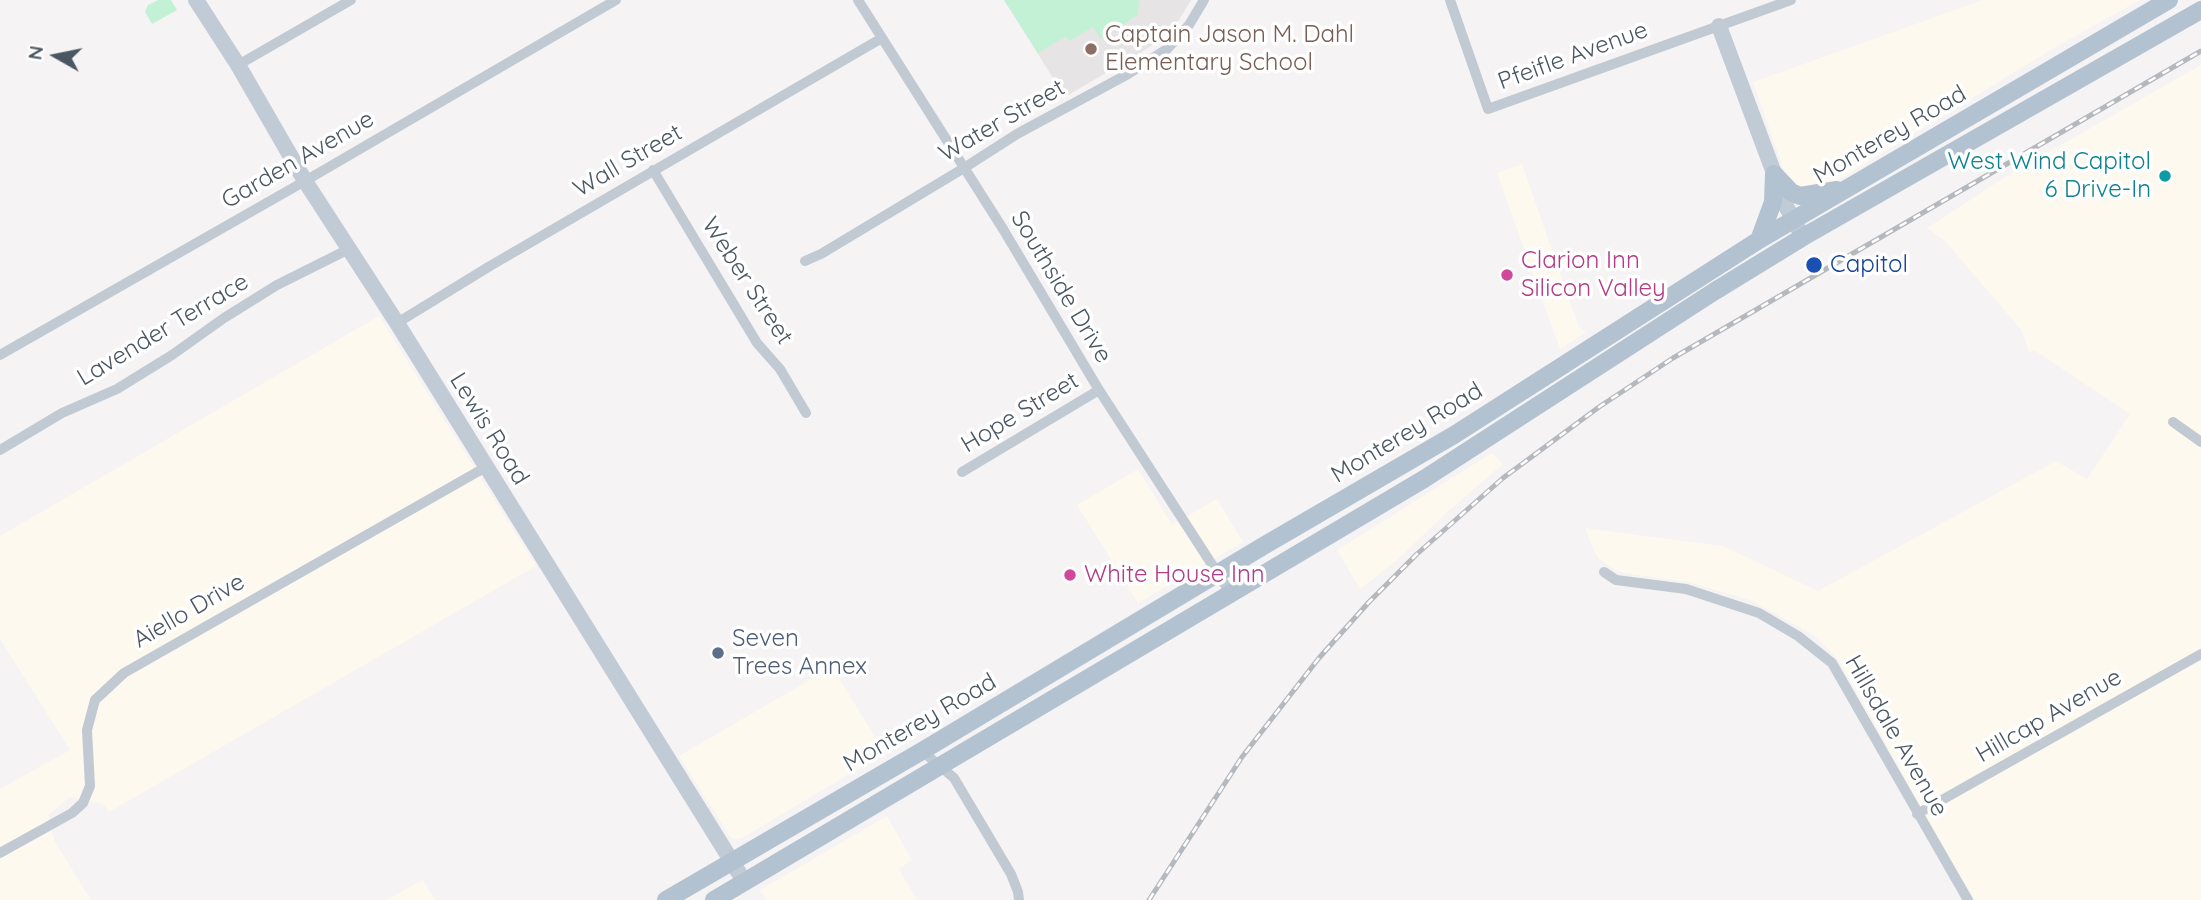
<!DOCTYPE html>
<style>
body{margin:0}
#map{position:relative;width:2201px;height:900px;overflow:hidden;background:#f5f3f3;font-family:Quicksand,sans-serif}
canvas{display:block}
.north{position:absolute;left:21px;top:21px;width:70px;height:70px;-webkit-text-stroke:5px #fff;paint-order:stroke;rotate:279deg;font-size:19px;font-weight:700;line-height:28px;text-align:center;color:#4a5661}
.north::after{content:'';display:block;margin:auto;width:24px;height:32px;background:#4a5661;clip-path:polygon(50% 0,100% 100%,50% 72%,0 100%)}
</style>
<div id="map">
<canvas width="2201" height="900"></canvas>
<div class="north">N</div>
</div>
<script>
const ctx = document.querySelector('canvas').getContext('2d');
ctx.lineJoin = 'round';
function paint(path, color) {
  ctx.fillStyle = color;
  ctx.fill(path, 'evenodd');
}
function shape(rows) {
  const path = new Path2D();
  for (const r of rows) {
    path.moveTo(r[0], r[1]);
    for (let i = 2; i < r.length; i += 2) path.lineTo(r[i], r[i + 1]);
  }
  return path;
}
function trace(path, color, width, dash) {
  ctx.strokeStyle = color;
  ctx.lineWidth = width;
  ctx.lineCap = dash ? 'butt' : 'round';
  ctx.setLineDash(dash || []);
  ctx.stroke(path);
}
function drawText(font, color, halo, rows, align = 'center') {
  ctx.font = font + ' Quicksand,sans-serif';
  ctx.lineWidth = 7;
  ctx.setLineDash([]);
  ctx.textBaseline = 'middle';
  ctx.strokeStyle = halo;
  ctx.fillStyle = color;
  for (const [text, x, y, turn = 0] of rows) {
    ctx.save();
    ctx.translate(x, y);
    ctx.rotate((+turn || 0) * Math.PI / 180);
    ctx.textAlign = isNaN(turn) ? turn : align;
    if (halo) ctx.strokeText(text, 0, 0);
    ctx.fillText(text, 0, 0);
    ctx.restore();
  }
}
const commercial = shape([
 [1983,0,2140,0,2054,48,1840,179,1809,191,1788,182,1753,82],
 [2201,65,2201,900,1975,900,1957,874,1882,737,1838,660,1827,648,1812,634,1750,600,1688,582,1624,573,1615,570,1597,557,1585,528,1723,546,1818,591,2056,461,2087,479,2130,414,2034,350,2029,353,2022,331,1945,241,1927,228,2010,174],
 [1522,164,1579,327,1586,332,1560,349,1497,173],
 [379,316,536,566,109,812,104,804,70,797,48,815,54,840,91,900,0,900,0,789,70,750,0,639,0,536],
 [1492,453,1503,464,1446,513,1397,560,1360,589,1337,550],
 [1138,469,1172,525,1217,499,1243,542,1138,603,1077,505],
 [832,667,885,753,742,838,734,839,729,835,679,756],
 [887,816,912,860,899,869,917,900,766,900,760,890],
 [423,880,435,900,386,900]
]);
const education = shape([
 [1004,0,1191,0,1179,20,1153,45,1065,97]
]);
const green = shape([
 [158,0,171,0,177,10,152,24,145,12,148,5],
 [1004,0,1139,0,1138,15,1101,39,1093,27,1069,41,1066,36,1038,53]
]);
const street = shape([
 [858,0,1003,229,1099,390,1231,594],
 [1450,0,1488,109,1791,0],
 [238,65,351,0],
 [653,170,757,343,780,369,806,413],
 [805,261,821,254,964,168,1017,134,1128,74,1167,49,1189,25,1204,0],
 [397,323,490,266,882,38],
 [0,355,305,181,616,0],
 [2173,422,2201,442],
 [0,450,62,413,117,389,172,355,224,318,277,285,349,249],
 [962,472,1099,390],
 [1604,572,1616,580,1686,589,1759,613,1798,636,1832,663,1968,900],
 [922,751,954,778,1011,874,1018,892,1019,900],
 [1917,814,2201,654],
 [0,853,72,813,83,803,90,786,87,730,95,700,124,673,486,467]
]);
const secondary = shape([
 [196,0,238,65,305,181,397,323,744,881],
 [1719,26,1787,208,1803,237]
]);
const primary = shape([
 [1774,174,1791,192,1800,196,1837,190],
 [1759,240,1773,202,1774,174],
 [666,900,922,751,1265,545,1454,435,1759,240,2169,0],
 [714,900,1424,479,1715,291,1803,237,2201,10]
]);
const rail = shape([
 [1149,900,1242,757,1319,658,1369,602,1417,554,1503,478,1599,407,1673,358,2201,51]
]);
const markers = [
 [1091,49,7,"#8d6e63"],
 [2165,176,7,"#0f9aa8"],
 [1814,265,9,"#1a4fb4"],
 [1507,275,7,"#d1479c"],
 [1070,575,7,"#d1479c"],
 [718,653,7,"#5c6f8a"]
];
const educationNames = [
 ["Captain Jason M. Dahl",1105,35],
 ["Elementary School",1105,63]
];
const streetNames = [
 ["Pfeifle Avenue",1573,56,-20],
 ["Water Street",1002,121,-30],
 ["Monterey Road",1890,135,-30],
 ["Garden Avenue",298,160,-30],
 ["Wall Street",628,161,-30],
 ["Weber Street",747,281,57],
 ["Southside Drive",1061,287,59],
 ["Lavender Terrace",163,330,-31],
 ["Hope Street",1020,413,-31],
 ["Lewis Road",489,429,58],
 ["Monterey Road",1407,433,-31],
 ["Aiello Drive",189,611,-30],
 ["Hillcap Avenue",2049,716,-30],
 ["Monterey Road",920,723,-30],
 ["Hillsdale Avenue",1896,736,60]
];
const cultureNames = [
 ["West Wind Capitol",2151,162],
 ["6 Drive-In",2151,190]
];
const hotelNames = [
 ["Clarion Inn",1521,261],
 ["Silicon Valley",1521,289],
 ["White House Inn",1084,575]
];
const transitNames = [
 ["Capitol",1830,265]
];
const serviceNames = [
 ["Seven",732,639],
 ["Trees Annex",732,667]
];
paint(commercial, '#fdf9ef');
paint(education, '#e6e4e5');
paint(green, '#c3f1d5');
trace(street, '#c1cad2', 10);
trace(secondary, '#c1cbd6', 16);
trace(primary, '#b3c2d1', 18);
trace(rail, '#b5b8bd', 5);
trace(rail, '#fff', 2.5, [8]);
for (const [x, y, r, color] of markers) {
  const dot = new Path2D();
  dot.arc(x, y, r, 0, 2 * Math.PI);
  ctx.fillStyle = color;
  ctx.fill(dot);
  trace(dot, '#fff', 2.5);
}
drawText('24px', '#785e54', '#fff', educationNames, 'left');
drawText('24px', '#4a5661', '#fff', streetNames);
drawText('24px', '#0d838f', '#fff', cultureNames, 'right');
drawText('24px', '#b23c85', '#fff', hotelNames, 'left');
drawText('24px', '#164399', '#fff', transitNames, 'left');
drawText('24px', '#4e5e75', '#fff', serviceNames, 'left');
</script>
